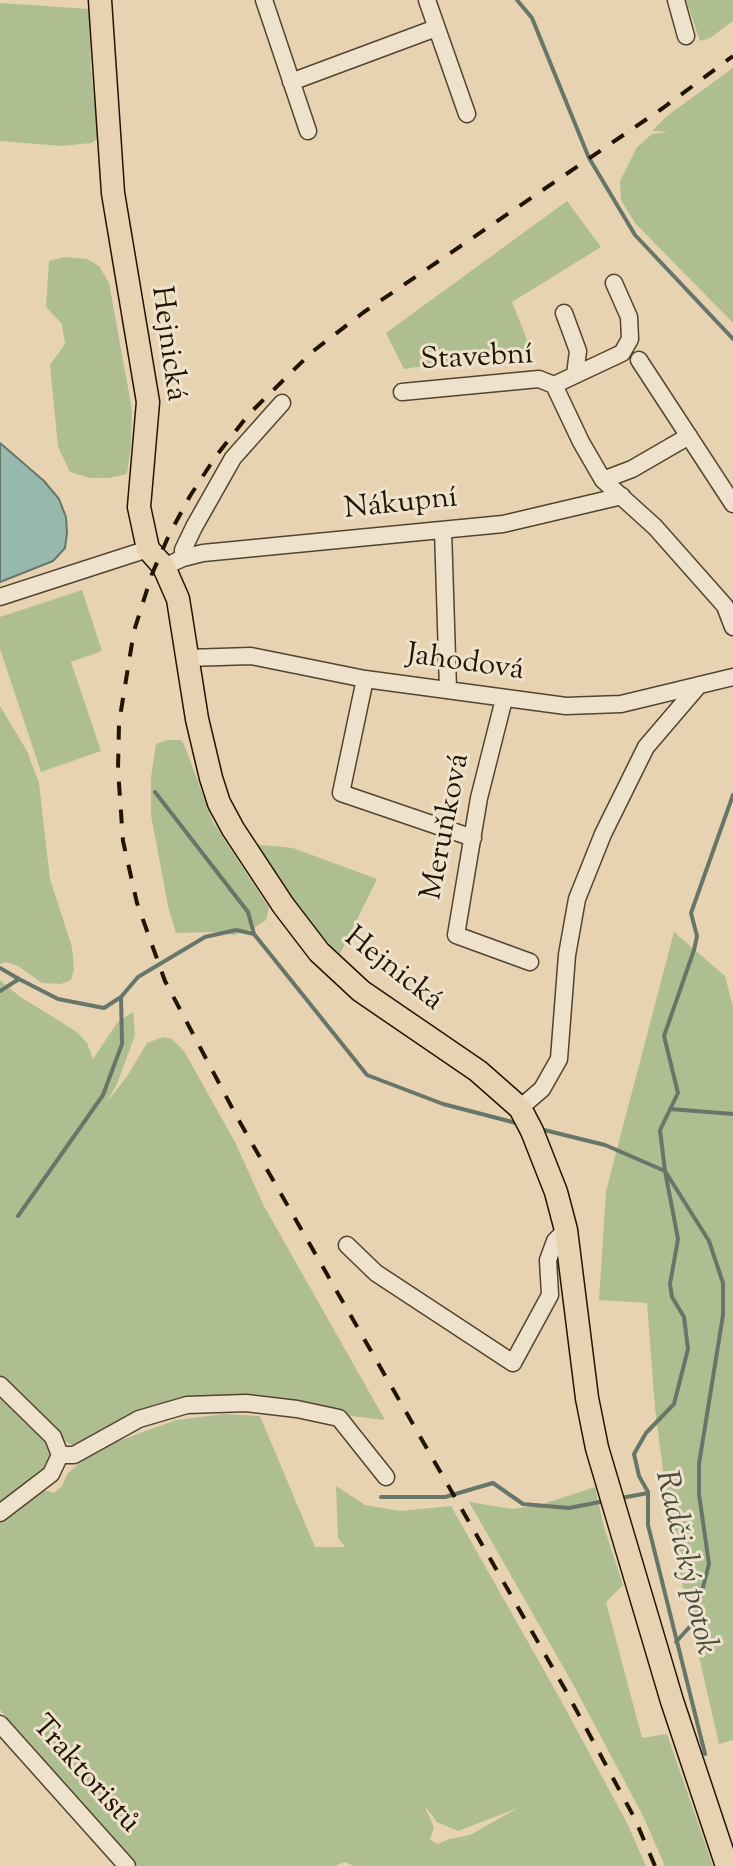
<!DOCTYPE html>
<meta charset="utf-8">
<style>
body{margin:0}
canvas{display:block;background:#e7d3b2}
</style>
<canvas width="733" height="1866"></canvas>
<script>
const ctx = document.querySelector('canvas').getContext('2d');
ctx.lineJoin = 'round';
function paint(path, color) {
  ctx.fillStyle = color;
  ctx.fill(path, 'evenodd');
}
function shape(rows) {
  const path = new Path2D();
  for (const r of rows) {
    path.moveTo(r[0], r[1]);
    for (let i = 2; i < r.length; i += 2) path.lineTo(r[i], r[i + 1]);
  }
  return path;
}
function trace(path, color, width, dash) {
  ctx.strokeStyle = color;
  ctx.lineWidth = width;
  ctx.lineCap = dash ? 'butt' : 'round';
  ctx.setLineDash(dash || []);
  ctx.stroke(path);
}
function drawText(font, color, halo, rows, align = 'center') {
  ctx.font = font + ' "Sorts Mill Goudy",serif';
  ctx.lineWidth = 6;
  ctx.setLineDash([]);
  ctx.textBaseline = 'middle';
  ctx.strokeStyle = halo;
  ctx.fillStyle = color;
  for (const [text, x, y, turn = 0] of rows) {
    ctx.save();
    ctx.translate(x, y);
    ctx.rotate((+turn || 0) * Math.PI / 180);
    ctx.textAlign = isNaN(turn) ? turn : align;
    if (halo) ctx.strokeText(text, 0, 0);
    ctx.fillText(text, 0, 0);
    ctx.restore();
  }
}
const green = shape([
 [686,0,733,0,733,21,710,38,700,41],
 [0,3,89,9,91,68,98,138,92,143,62,146,0,141],
 [733,68,733,323,635,223,621,200,620,181,637,147,652,134,668,132,652,131,668,115],
 [567,201,601,247,512,302,531,350,404,369,386,333],
 [65,257,87,259,99,266,109,283,132,410,131,445,127,474,109,478,90,478,70,472,58,447,50,365,65,344,62,324,46,307,49,261],
 [82,590,102,651,71,662,101,751,41,772,0,649,0,617],
 [0,706,27,751,39,783,50,879,72,947,74,970,71,980,61,984,42,983,18,966,6,962,0,964],
 [167,740,181,740,184,744,213,822,269,908,266,920,252,929,234,935,213,932,176,933,168,906,151,815,151,778,156,744],
 [252,844,293,848,377,879,340,954,308,923],
 [674,932,725,976,733,1007,733,1740,719,1744,671,1534,655,1408,647,1303,599,1300,606,1191],
 [0,980,19,996,77,1032,87,1043,93,1059,117,1023,133,1012,135,1035,117,1084,106,1103,128,1075,147,1043,163,1037,172,1039,184,1051,235,1142,264,1206,385,1420,219,1401,76,1447,62,1440,0,1378],
 [0,1393,34,1423,52,1448,51,1466,0,1505],
 [224,1414,260,1416,315,1547,345,1547,338,1538,336,1486,365,1505,400,1511,451,1506,558,1695,627,1823,646,1866,354,1866,345,1862,334,1866,138,1866,0,1710,0,1521,43,1490,54,1493,62,1486,67,1474,85,1458,110,1444,176,1420],
 [424,1805,437,1822,458,1831,518,1808,470,1835,449,1839,438,1844,430,1840,434,1827],
 [595,1487,604,1527,623,1585,606,1602,642,1738,667,1734,713,1866,665,1866,643,1816,574,1686,469,1502,513,1509,540,1505]
]);
const water = shape([
 [0,443,44,481,59,499,66,517,67,533,65,548,53,561,0,582,0,443]
]);
const stream = shape([
 [517,0,532,18,589,158,635,235,733,339],
 [155,792,248,912,254,934,367,1075,443,1104,520,1124],
 [0,968,19,979],
 [0,991,19,979,58,999,104,1008,121,997,138,977,205,937,236,930,254,934],
 [670,1109,733,1114],
 [540,1129,605,1145,665,1171,709,1241,723,1283,723,1315,699,1464,699,1494,709,1564,694,1622,676,1642],
 [18,1216,103,1095,122,1044,121,997],
 [381,1497,445,1497,493,1483,523,1504,569,1508,605,1501],
 [621,1498,648,1493],
 [705,1754,648,1525,648,1492,639,1476,634,1454,646,1433,674,1404,688,1349,684,1317,672,1297,670,1284,678,1239,665,1171,660,1130,678,1093,664,1036,694,950,697,936,691,913,733,795]
]);
const minor = shape([
 [264,0,308,131],
 [427,0,467,114],
 [676,0,686,36],
 [291,82,436,28],
 [564,313,578,351,575,375],
 [639,360,733,504],
 [554,385,622,353,630,339,629,317,614,283],
 [402,392,539,379,554,385,581,442,603,480,655,527,725,606,733,627],
 [603,480,632,469,689,436],
 [443,530,448,689],
 [183,558,183,550,194,527,233,458,282,403],
 [164,567,183,558,203,553,503,524,622,496],
 [0,597,148,549],
 [188,658,251,656,365,679,566,706,621,704,733,677],
 [365,679,341,793,473,838],
 [504,699,479,798,456,935,530,962],
 [520,1108,542,1089,559,1059,567,955,577,899,603,834,646,747,699,685],
 [347,1245,376,1273,513,1363,550,1295,548,1260,555,1241,566,1230],
 [0,1385,53,1437,60,1455,51,1474,0,1513],
 [60,1455,74,1455,139,1419,187,1405,246,1403,297,1409,339,1418,386,1477],
 [0,1724,127,1866]
]);
const major = shape([
 [100,0,113,193,148,402,139,507,148,549,164,567,178,599,197,719,211,778,219,803,233,829,283,905,319,952,361,991,478,1071,520,1108,532,1131,556,1192,566,1230,587,1398,597,1448,672,1701,727,1866]
]);
const rail = shape([
 [655,1866,635,1819,566,1691,238,1119,165,981,137,903,123,841,118,769,119,723,134,631,152,574,169,535,190,496,216,456,249,414,312,352,364,312,663,108,733,56]
]);
const streetNames = [
 ["Hejnická",166,344,82],
 ["Stavební",477,360,-3],
 ["Nákupní",401,506,-6],
 ["Jahodová",465,665,8],
 ["Meruňková",448,827,-79],
 ["Hejnická",392,971,38],
 ["Traktoristů",84,1776,48]
];
const waterNames = [
 ["Radčický potok",683,1563,77]
];
paint(green, '#afbe91');
paint(water, '#97b8ad');
trace(water, '#687669', 2);
trace(stream, '#687669', 4);
trace(minor, '#52442f', 19);
trace(major, '#211403', 25);
trace(minor, '#efe2cd', 16);
trace(major, '#e7d3b2', 22);
trace(rail, '#211403', 4, [14, 14]);
drawText('30px', '#211403', '#efe2cd', streetNames);
drawText('italic 32px', '#4a4d3e', '#efe2cd', waterNames);
</script>
